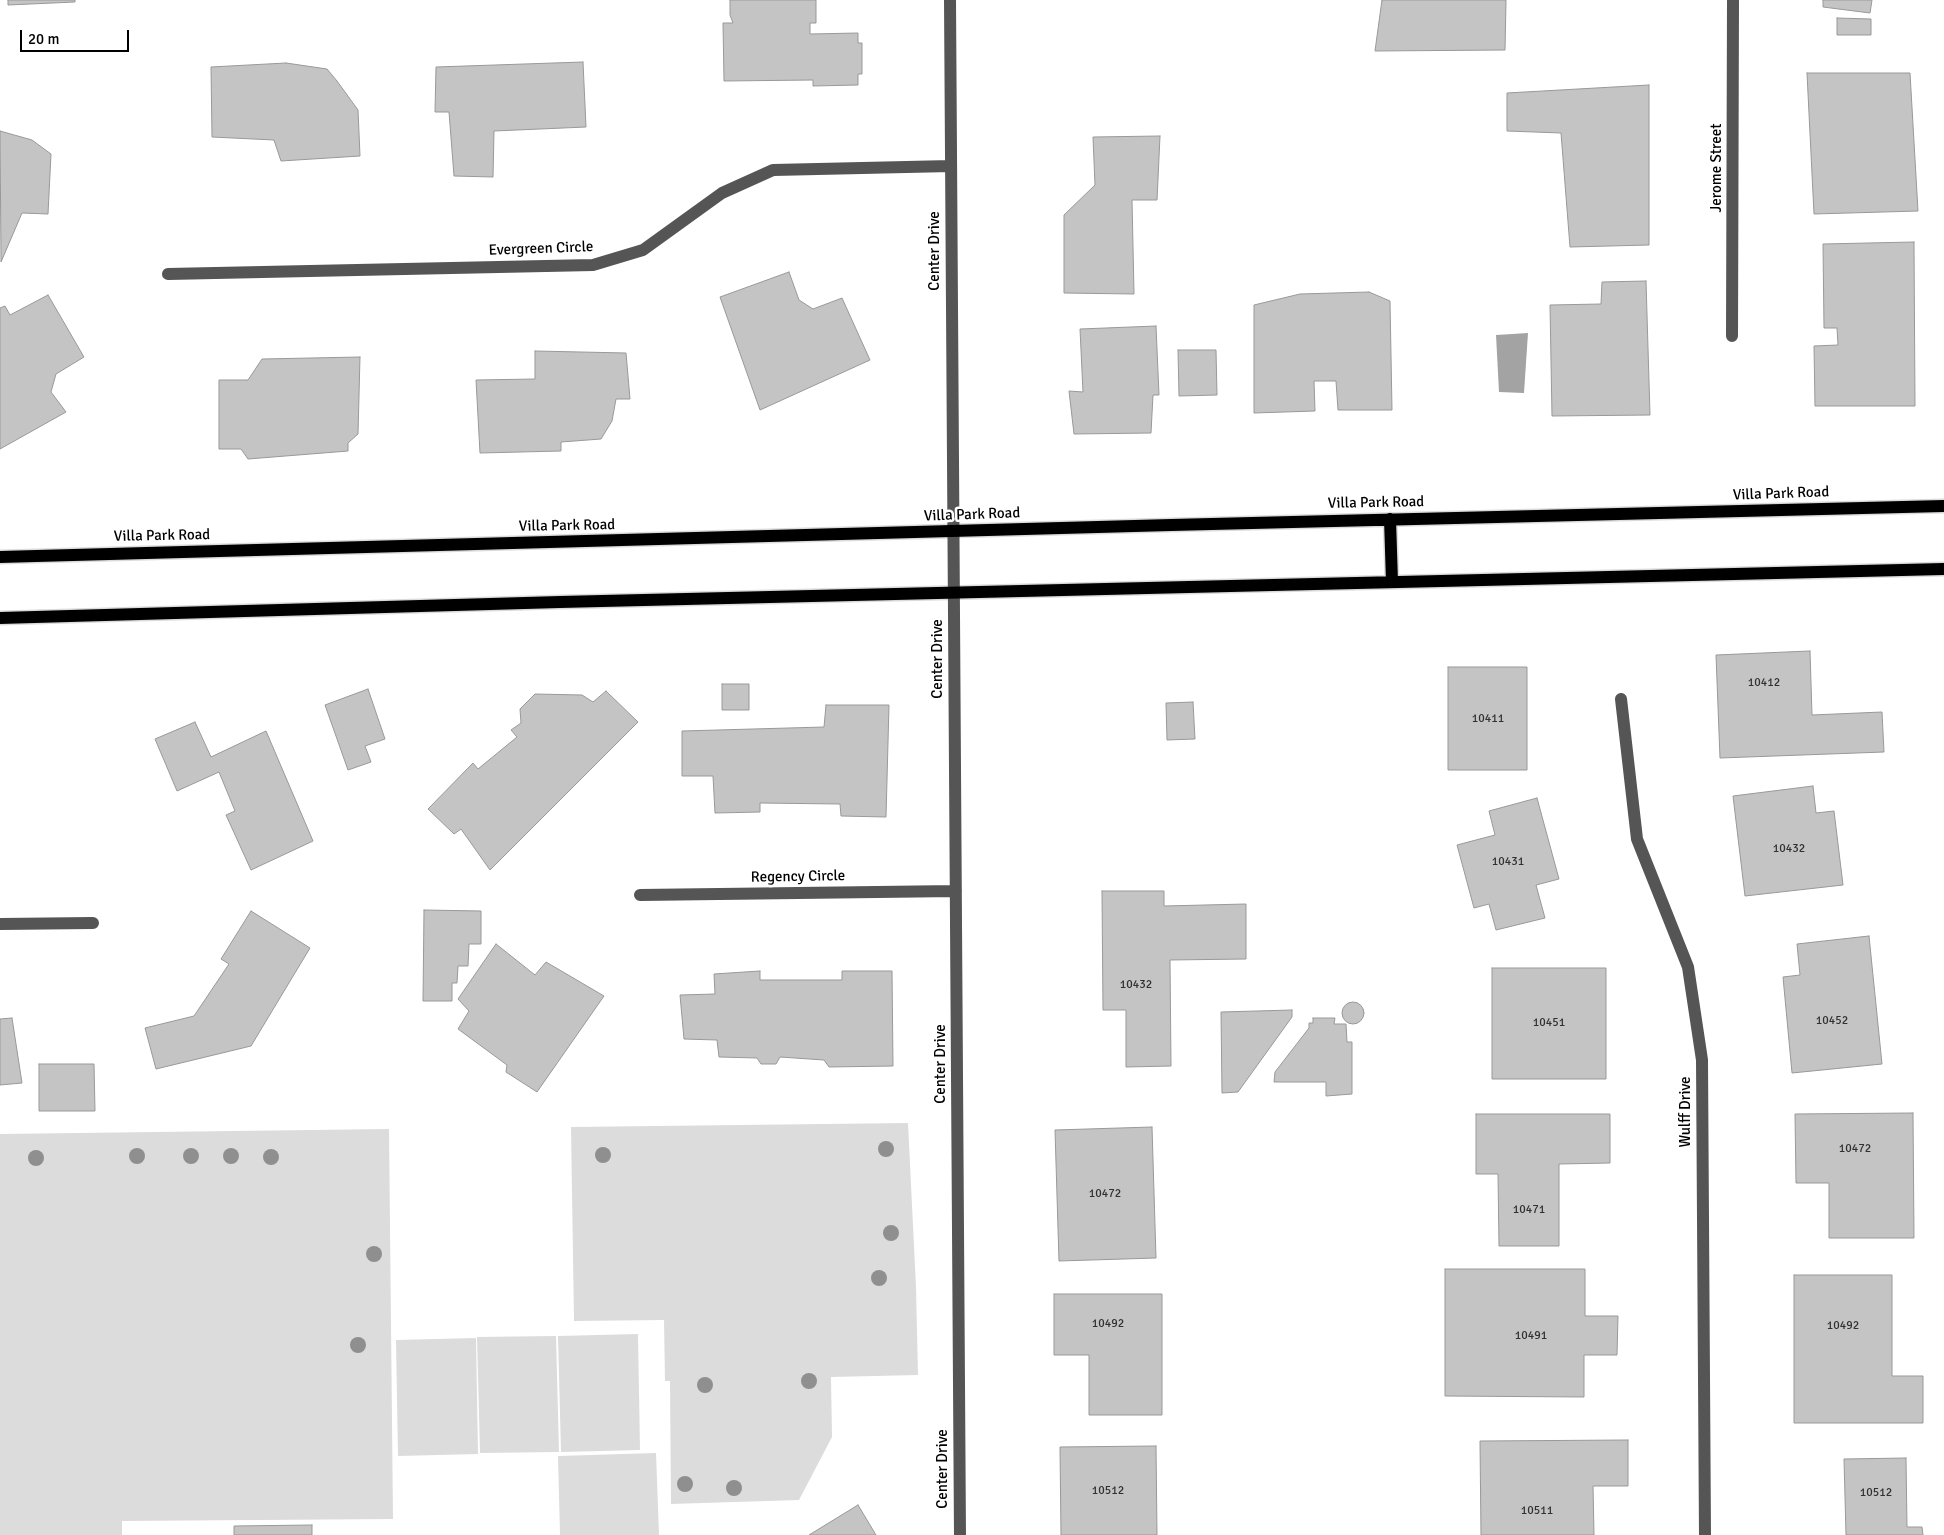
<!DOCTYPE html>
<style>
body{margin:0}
#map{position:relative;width:1944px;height:1535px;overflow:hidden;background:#fff;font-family:Signika,sans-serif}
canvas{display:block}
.scale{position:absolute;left:20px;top:30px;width:109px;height:22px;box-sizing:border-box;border:2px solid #000;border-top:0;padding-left:6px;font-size:15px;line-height:18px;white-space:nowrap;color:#000;-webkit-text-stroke:4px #fff;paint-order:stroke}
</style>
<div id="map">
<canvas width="1944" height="1535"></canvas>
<div class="scale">20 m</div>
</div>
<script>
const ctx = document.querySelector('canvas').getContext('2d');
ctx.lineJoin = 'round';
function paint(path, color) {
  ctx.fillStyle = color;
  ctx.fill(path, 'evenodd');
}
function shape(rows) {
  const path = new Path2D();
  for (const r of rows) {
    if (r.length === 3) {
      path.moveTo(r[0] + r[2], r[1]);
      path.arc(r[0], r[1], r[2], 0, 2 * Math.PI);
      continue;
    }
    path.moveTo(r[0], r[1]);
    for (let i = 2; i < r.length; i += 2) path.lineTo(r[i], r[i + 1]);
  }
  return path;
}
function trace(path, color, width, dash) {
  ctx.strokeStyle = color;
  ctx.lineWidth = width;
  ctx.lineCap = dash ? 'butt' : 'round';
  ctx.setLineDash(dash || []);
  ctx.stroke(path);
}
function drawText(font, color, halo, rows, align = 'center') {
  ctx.font = font + ' Signika,sans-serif';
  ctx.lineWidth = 5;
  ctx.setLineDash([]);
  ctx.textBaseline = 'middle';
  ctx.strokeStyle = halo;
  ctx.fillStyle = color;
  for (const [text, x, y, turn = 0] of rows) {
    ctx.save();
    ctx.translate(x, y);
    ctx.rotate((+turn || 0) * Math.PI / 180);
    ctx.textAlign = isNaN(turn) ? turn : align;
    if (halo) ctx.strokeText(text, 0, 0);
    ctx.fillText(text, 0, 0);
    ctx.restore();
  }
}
const green = shape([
 [908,1123,916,1287,918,1375,831,1377,832,1437,799,1500,671,1504,670,1381,665,1381,664,1320,574,1321,571,1127],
 [389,1129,393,1519,122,1521,122,1535,0,1535,0,1134],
 [638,1334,640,1450,561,1452,558,1336],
 [556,1336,559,1452,480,1453,477,1337],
 [476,1338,478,1454,398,1456,396,1340],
 [656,1453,659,1535,560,1535,558,1456]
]);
const water = shape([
 [1528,333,1524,393,1499,392,1496,335]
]);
const building = shape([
 [8,0,75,0,75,2,8,5,8,0],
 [730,0,816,0,816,23,810,23,810,34,858,33,858,43,862,43,862,74,858,74,858,85,813,86,813,80,724,81,723,23,733,23,730,15,730,0],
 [1382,0,1506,0,1505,50,1375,51,1382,0],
 [1823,0,1872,0,1870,13,1823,7,1823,0],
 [1837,18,1871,19,1871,35,1837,35,1837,18],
 [583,62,586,127,494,131,493,177,454,176,449,112,435,112,436,67,583,62],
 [286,63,327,69,337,81,358,110,360,156,281,161,274,140,212,137,211,67,286,63],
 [1807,73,1910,73,1918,211,1814,214,1807,73],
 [1649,85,1649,245,1570,247,1561,133,1507,131,1507,93,1649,85],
 [0,131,32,140,51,154,48,214,22,213,1,262,0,131],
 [1160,136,1157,200,1132,200,1134,294,1064,293,1064,215,1095,185,1093,137,1160,136],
 [1914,242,1915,406,1815,406,1814,346,1838,345,1837,328,1824,328,1823,244,1914,242],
 [789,272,799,300,813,309,842,298,870,360,760,410,720,297,789,272],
 [1646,281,1650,415,1552,416,1550,305,1601,304,1602,282,1646,281],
 [1369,292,1390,301,1392,410,1338,410,1336,381,1314,381,1315,411,1254,413,1254,305,1300,294,1369,292],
 [48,295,84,357,56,374,51,392,66,412,0,449,0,308,5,306,10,315,48,295],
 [1156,326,1159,395,1153,395,1151,433,1074,434,1069,391,1083,392,1080,329,1156,326],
 [1178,350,1216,350,1217,395,1179,396,1178,350],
 [535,351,626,353,630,399,616,399,612,421,601,439,561,442,561,451,480,453,476,380,535,379,535,351],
 [360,357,358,434,348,443,348,451,248,459,241,449,219,449,219,380,248,380,262,359,360,357],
 [1810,651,1812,715,1882,712,1884,752,1720,758,1716,655,1810,651],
 [1448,667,1527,667,1527,770,1448,770,1448,667],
 [722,684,749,684,749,710,722,710,722,684],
 [368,689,385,739,365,746,371,762,348,770,325,705,368,689],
 [606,691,638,722,490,870,461,829,454,834,428,809,473,763,478,769,517,737,511,730,521,723,520,709,535,694,582,695,593,702,606,691],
 [1193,702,1195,739,1167,740,1166,703,1193,702],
 [826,705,889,705,886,817,841,816,840,804,760,803,760,812,715,813,713,776,682,776,682,731,824,727,826,705],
 [195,722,211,757,266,731,313,841,251,870,226,815,235,811,219,772,177,791,155,739,195,722],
 [1813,786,1816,813,1834,811,1843,885,1745,896,1733,796,1813,786],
 [1537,798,1559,879,1536,885,1545,918,1496,930,1489,904,1474,908,1457,845,1495,835,1489,811,1537,798],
 [1102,891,1164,891,1164,906,1246,904,1246,959,1170,960,1171,1066,1126,1067,1126,1010,1103,1010,1102,891],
 [424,910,481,911,481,944,469,944,468,966,458,966,457,983,452,983,452,1001,423,1001,424,910],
 [251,911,310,948,251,1046,156,1069,145,1028,194,1016,229,964,221,959,251,911],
 [1869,936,1882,1064,1792,1073,1783,977,1800,975,1797,944,1869,936],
 [496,944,535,975,546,962,604,996,537,1092,506,1072,507,1065,458,1029,469,1011,458,999,496,944],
 [1492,968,1606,968,1606,1079,1492,1079,1492,968],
 [760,971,760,980,842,980,842,971,892,971,893,1066,829,1067,824,1060,780,1057,776,1064,761,1064,757,1058,719,1057,717,1040,684,1039,680,995,715,994,714,974,760,971],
 [1353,1013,11],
 [1292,1010,1292,1017,1238,1092,1222,1093,1221,1012,1292,1010],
 [12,1018,22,1083,0,1085,0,1019,12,1018],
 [1313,1018,1335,1018,1334,1024,1346,1024,1347,1042,1352,1042,1352,1094,1326,1096,1326,1082,1274,1082,1275,1072,1309,1028,1309,1023,1313,1023,1313,1018],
 [39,1064,94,1064,95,1111,39,1111,39,1064],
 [1913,1113,1914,1238,1829,1238,1829,1183,1796,1183,1795,1114,1913,1113],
 [1476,1114,1610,1114,1610,1163,1559,1164,1559,1246,1499,1246,1498,1174,1476,1174,1476,1114],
 [1152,1127,1156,1258,1059,1261,1055,1130,1152,1127],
 [1445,1269,1585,1269,1585,1316,1618,1316,1617,1355,1584,1355,1584,1397,1445,1396,1445,1269],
 [1794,1275,1892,1275,1892,1376,1923,1376,1923,1423,1794,1423,1794,1275],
 [1054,1294,1162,1294,1162,1415,1089,1415,1089,1355,1054,1355,1054,1294],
 [1628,1440,1628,1486,1593,1486,1594,1535,1481,1535,1480,1441,1628,1440],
 [1156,1446,1157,1535,1061,1535,1060,1447,1156,1446],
 [1906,1458,1907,1527,1922,1527,1923,1535,1846,1535,1844,1459,1906,1458],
 [858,1505,876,1535,809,1535,858,1505],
 [312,1525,312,1535,234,1535,234,1526,312,1525]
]);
const minor = shape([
 [950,0,960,1535],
 [168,274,593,265,643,250,722,193,773,170,951,166],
 [1732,336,1733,0],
 [1621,699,1637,839,1688,967,1702,1060,1705,1535],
 [640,895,956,891],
 [0,924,93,923]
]);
const major = shape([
 [1390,519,1392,582],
 [0,557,1171,525,1944,506],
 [0,618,560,602,1944,569]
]);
const trees = [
 [886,1149],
 [603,1155],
 [137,1156],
 [191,1156],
 [231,1156],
 [271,1157],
 [36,1158],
 [891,1233],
 [374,1254],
 [879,1278],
 [358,1345],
 [809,1381],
 [705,1385],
 [685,1484],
 [734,1488]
];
const numberNames = [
 ["10412",1764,683],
 ["10411",1488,719],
 ["10432",1789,849],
 ["10431",1508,862],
 ["10432",1136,985],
 ["10452",1832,1021],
 ["10451",1549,1023],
 ["10472",1855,1149],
 ["10472",1105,1194],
 ["10471",1529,1210],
 ["10492",1108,1324],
 ["10492",1843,1326],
 ["10491",1531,1336],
 ["10512",1108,1491],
 ["10512",1876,1493],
 ["10511",1537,1511]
];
const streetNames = [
 ["Jerome Street",1717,168,-90],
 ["Evergreen Circle",541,249,-2],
 ["Center Drive",935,251,-90],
 ["Villa Park Road",1781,494,-2],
 ["Villa Park Road",1376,503,-1],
 ["Villa Park Road",972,515,-2],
 ["Villa Park Road",567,526,-1],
 ["Villa Park Road",162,536,-1],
 ["Center Drive",938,659,-90],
 ["Regency Circle",798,877,-1],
 ["Center Drive",941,1064,-90],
 ["Wulff Drive",1686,1112,-90],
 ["Center Drive",943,1469,-90]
];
paint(green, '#dcdcdc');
paint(water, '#a3a3a3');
paint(building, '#c4c4c4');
trace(building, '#999', 1);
trace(major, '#dbdbdb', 15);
trace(minor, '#555', 12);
trace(major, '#000', 12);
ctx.fillStyle = '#8f8f8f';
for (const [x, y] of trees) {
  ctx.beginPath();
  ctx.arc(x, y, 8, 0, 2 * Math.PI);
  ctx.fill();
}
drawText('12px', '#313131', null, numberNames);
drawText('15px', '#000', '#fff', streetNames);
</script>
